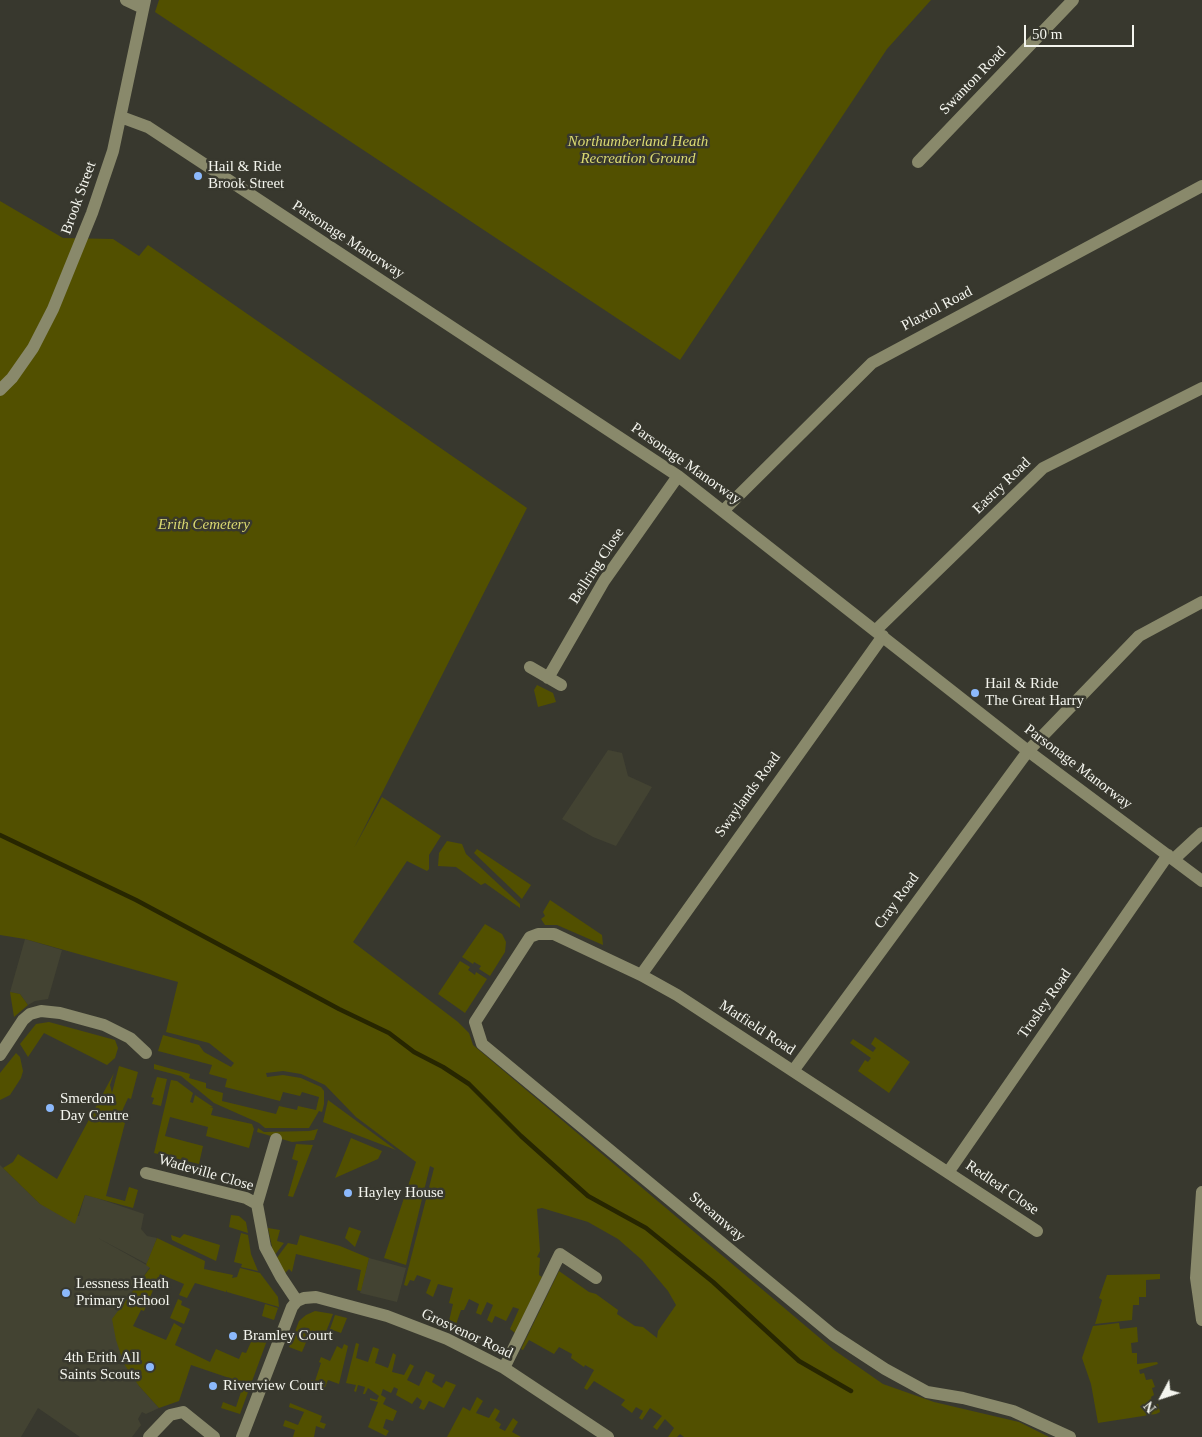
<!DOCTYPE html>
<style>
body{margin:0}
#map{position:relative;width:1202px;height:1437px;overflow:hidden;background:#38382e;font-family:"Times New Roman",serif}
canvas{display:block}
.north{position:absolute;left:1137px;top:1372px;width:50px;height:50px;-webkit-text-stroke:4px #38382e;paint-order:stroke;rotate:230deg;font-size:14px;font-weight:700;line-height:20px;text-align:center;color:#f4f5ee}
.north::after{content:'';display:block;margin:auto;width:18px;height:22px;background:#f4f5ee;clip-path:polygon(50% 0,100% 100%,50% 72%,0 100%)}
.scale{position:absolute;left:1024px;top:25px;width:110px;height:22px;box-sizing:border-box;border:2px solid #f4f5ee;border-top:0;padding-left:6px;font-size:15px;line-height:18px;white-space:nowrap;color:#f4f5ee;-webkit-text-stroke:4px #38382e;paint-order:stroke}
</style>
<div id="map">
<canvas width="1202" height="1437"></canvas>
<div class="north">N</div>
<div class="scale">50 m</div>
</div>
<script>
const ctx = document.querySelector('canvas').getContext('2d');
ctx.lineJoin = 'round';
function paint(path, color) {
  ctx.fillStyle = color;
  ctx.fill(path, 'evenodd');
}
function shape(rows) {
  const path = new Path2D();
  for (const r of rows) {
    path.moveTo(r[0], r[1]);
    for (let i = 2; i < r.length; i += 2) path.lineTo(r[i], r[i + 1]);
  }
  return path;
}
function trace(path, color, width, dash) {
  ctx.strokeStyle = color;
  ctx.lineWidth = width;
  ctx.lineCap = dash ? 'butt' : 'round';
  ctx.setLineDash(dash || []);
  ctx.stroke(path);
}
function drawText(font, color, halo, rows, align = 'center') {
  ctx.font = font + ' "Times New Roman",serif';
  ctx.lineWidth = 5;
  ctx.setLineDash([]);
  ctx.textBaseline = 'middle';
  ctx.strokeStyle = halo;
  ctx.fillStyle = color;
  for (const [text, x, y, turn = 0] of rows) {
    ctx.save();
    ctx.translate(x, y);
    ctx.rotate((+turn || 0) * Math.PI / 180);
    ctx.textAlign = isNaN(turn) ? turn : align;
    if (halo) ctx.strokeText(text, 0, 0);
    ctx.fillText(text, 0, 0);
    ctx.restore();
  }
}
const built = shape([
 [608,750,622,753,628,776,652,787,616,846,593,837,562,819],
 [25,939,62,950,48,999,35,1001,28,1005,20,994,10,992],
 [0,1165,40,1204,79,1216,85,1195,94,1197,144,1214,141,1229,147,1236,157,1238,147,1264,98,1238,150,1267,113,1319,139,1386,159,1408,146,1414,142,1412,138,1419,141,1425,132,1437,80,1437,38,1408,21,1437,0,1437],
 [369,1258,406,1268,397,1302,360,1293]
]);
const green = shape([
 [159,0,931,0,887,49,680,360,155,12],
 [0,201,63,238,113,239,139,256,148,245,527,508,354,848,382,797,441,836,429,855,429,869,427,871,407,861,353,942,458,1022,469,1033,473,1045,834,1350,883,1384,934,1402,1019,1422,1049,1437,684,1437,680,1434,677,1437,668,1437,674,1428,665,1419,657,1430,653,1427,662,1416,650,1408,642,1420,639,1418,643,1411,636,1407,632,1413,621,1405,625,1400,594,1381,587,1390,584,1388,594,1370,585,1365,584,1367,571,1358,572,1354,559,1347,554,1354,529,1340,523,1350,521,1349,559,1271,589,1292,596,1294,618,1310,617,1314,635,1326,643,1327,657,1338,658,1331,676,1305,668,1291,642,1260,618,1239,588,1222,542,1208,537,1209,540,1251,537,1257,540,1258,539,1275,542,1277,515,1333,510,1329,519,1309,513,1307,506,1321,495,1316,492,1323,487,1320,493,1305,487,1302,481,1315,476,1313,479,1304,469,1299,464,1310,461,1310,454,1330,435,1323,438,1318,449,1321,453,1304,449,1303,453,1288,438,1284,433,1297,426,1293,431,1280,417,1275,414,1281,410,1280,407,1286,404,1285,434,1168,430,1166,406,1265,384,1258,416,1162,356,1117,325,1085,301,1074,283,1071,266,1073,267,1077,283,1075,301,1078,321,1087,324,1091,324,1104,322,1112,319,1111,309,1128,265,1128,259,1123,214,1103,181,1076,154,1069,154,1064,190,1074,189,1078,206,1083,206,1088,223,1093,222,1101,276,1114,279,1106,297,1110,298,1106,316,1110,319,1097,302,1092,300,1096,283,1092,280,1101,225,1087,227,1079,209,1074,212,1065,158,1051,163,1035,199,1045,204,1052,231,1067,234,1063,209,1043,166,1032,178,982,25,939,0,935],
 [537,685,553,693,556,702,538,707,534,690],
 [447,841,462,844,466,854,520,904,520,908,485,883,481,885,456,867,438,866,439,853],
 [477,849,531,885,522,899,474,853],
 [550,900,602,935,603,945,557,925,545,925,541,919,545,916,543,912],
 [485,924,502,934,506,942,505,952,490,976,479,969,481,966,474,962,473,964,462,957],
 [460,961,470,967,468,970,475,975,476,972,487,979,465,1013,438,994],
 [10,992,20,994,28,1005,14,1017],
 [49,1022,115,1040,118,1048,115,1058,107,1065,44,1033,28,1057,20,1044,36,1024],
 [875,1037,910,1062,889,1093,858,1071,865,1060,868,1062,871,1058,850,1043,853,1039,873,1052,876,1048,871,1044],
 [16,1053,20,1057,23,1071,21,1078,10,1095,0,1100,0,1073],
 [119,1066,138,1072,131,1099,128,1098,123,1109,120,1121,125,1123,106,1196,125,1201,129,1187,138,1190,133,1208,85,1195,75,1224,40,1204,3,1168,13,1162,18,1154,57,1179,114,1073,110,1085,112,1093],
 [157,1077,167,1079,161,1106,152,1104,154,1098,151,1097],
 [171,1080,177,1081,193,1093,190,1102,193,1103,195,1095,213,1107,210,1107,213,1108,211,1115,252,1124,254,1129,249,1148,206,1136,208,1127,170,1117,165,1136,203,1146,199,1164,154,1153],
 [328,1100,396,1150,323,1122],
 [258,1128,264,1132,309,1131,318,1129,314,1140,292,1142,257,1132],
 [351,1138,382,1151,378,1159,335,1178],
 [296,1144,313,1145,293,1197,288,1196,298,1161,292,1159],
 [231,1215,239,1216,246,1222,248,1233,229,1227],
 [349,1227,361,1231,355,1247,345,1238],
 [268,1228,280,1230,277,1241,284,1243,274,1256],
 [241,1233,248,1235,251,1254,258,1271,241,1267,242,1264,234,1262],
 [184,1234,220,1245,216,1261,172,1240,171,1235,180,1238],
 [300,1235,340,1246,369,1258,361,1291,357,1290,361,1270,296,1254,292,1272,289,1269,285,1273,276,1259,288,1243,297,1245],
 [157,1238,205,1261,204,1269,233,1275,232,1278,237,1277,240,1268,260,1273,278,1297,279,1307,227,1292,227,1290,226,1292,195,1283,187,1298,179,1295,184,1284,160,1274,144,1311,141,1310,133,1326,166,1340,174,1323,182,1328,175,1345,210,1362,216,1349,239,1359,242,1352,246,1353,256,1331,269,1335,240,1414,221,1408,223,1402,236,1407,244,1383,191,1365,179,1401,159,1408,139,1386,124,1364,116,1340,112,1319,150,1268,146,1265],
 [1160,1274,1160,1279,1146,1280,1146,1297,1139,1297,1139,1305,1133,1305,1132,1320,1095,1324,1102,1300,1099,1298,1107,1275],
 [178,1299,182,1301,181,1305,190,1309,184,1324,170,1318],
 [265,1304,278,1308,274,1320,262,1316],
 [315,1311,333,1314,324,1337,310,1333,302,1352,289,1347,299,1321,306,1315],
 [335,1315,347,1318,341,1333,330,1329],
 [1119,1323,1120,1329,1137,1327,1138,1342,1131,1343,1132,1353,1137,1353,1137,1364,1157,1362,1158,1364,1139,1370,1140,1374,1144,1373,1146,1380,1152,1379,1155,1387,1152,1388,1154,1395,1151,1397,1153,1405,1158,1404,1160,1412,1156,1414,1098,1423,1091,1384,1082,1358,1093,1326],
 [356,1343,359,1344,356,1358,368,1362,373,1347,379,1349,375,1363,388,1368,393,1353,396,1355,392,1372,404,1375,410,1364,414,1366,407,1380,419,1386,426,1371,435,1375,432,1382,442,1388,446,1381,456,1385,444,1408,429,1401,424,1410,419,1408,422,1401,417,1397,412,1404,396,1395,398,1389,394,1387,391,1393,383,1389,381,1395,386,1398,383,1404,397,1411,393,1421,386,1419,383,1428,389,1431,386,1436,368,1427,378,1402,370,1400,370,1398,377,1400,379,1396,368,1388,365,1394,363,1394,365,1387,358,1385,356,1392,354,1391,356,1385,346,1383],
 [344,1344,348,1346,339,1384,328,1380,324,1390,313,1389,311,1380,315,1381,321,1363,319,1362,321,1357,330,1361,337,1346,342,1349],
 [477,1397,483,1401,476,1413,489,1418,495,1408,500,1411,495,1420,501,1424,499,1428,505,1431,513,1418,518,1422,512,1432,521,1437,447,1437,463,1407,470,1411],
 [290,1403,322,1416,320,1422,326,1424,324,1429,316,1426,314,1437,293,1437,295,1430,283,1426,285,1420,298,1425,304,1412,289,1407]
]);
const stream = shape([
 [0,835,136,900,339,1009,389,1033,414,1052,443,1067,469,1084,521,1136,588,1196,646,1228,713,1282,799,1361,851,1391]
]);
const minor = shape([
 [126,0,143,8],
 [121,117,148,127,678,476,1028,751,1202,881],
 [918,162,1073,0],
 [0,390,12,378,33,348,53,309,92,213,113,151,145,0],
 [724,510,872,363,1202,186],
 [876,630,1043,468,1202,388],
 [530,667,561,685],
 [548,678,604,581,678,476],
 [1174,859,1202,833],
 [641,975,883,636],
 [0,1055,23,1020,30,1014,41,1011,60,1013,104,1025,130,1038,146,1053],
 [793,1071,1028,751,1139,636,1202,602],
 [949,1171,1168,855],
 [146,1173,246,1198,257,1204,265,1247,281,1277,297,1301],
 [1202,1192,1196,1278,1202,1320],
 [257,1204,276,1139],
 [1037,1231,677,995,641,975,554,934,538,934,530,937,475,1022,482,1044,833,1335,885,1369,927,1392,963,1398,1013,1411,1070,1437],
 [504,1368,560,1254,596,1278],
 [149,1437,170,1415,183,1412,214,1437],
 [242,1437,292,1307,297,1301,304,1298,316,1297,387,1316,447,1339,504,1368,608,1437]
]);
const markers = [
 [198,176,5,"#8cb9fc"],
 [975,693,5,"#8cb9fc"],
 [50,1108,5,"#8cb9fc"],
 [348,1193,5,"#8cb9fc"],
 [66,1293,5,"#8cb9fc"],
 [233,1336,5,"#8cb9fc"],
 [150,1367,5,"#8cb9fc"],
 [213,1386,5,"#8cb9fc"]
];
const streetNames = [
 ["Swanton Road",973,81,-46],
 ["Brook Street",79,198,-70],
 ["Parsonage Manorway",348,240,33],
 ["Plaxtol Road",937,309,-28],
 ["Parsonage Manorway",686,464,35],
 ["Eastry Road",1002,486,-44],
 ["Bellring Close",597,566,-57],
 ["Parsonage Manorway",1078,767,37],
 ["Swaylands Road",748,795,-54],
 ["Cray Road",897,901,-54],
 ["Trosley Road",1045,1004,-55],
 ["Matfield Road",757,1028,33],
 ["Wadeville Close",206,1173,16],
 ["Redleaf Close",1002,1188,34],
 ["Streamway",717,1217,40],
 ["Grosvenor Road",467,1334,25]
];
const parkNames = [
 ["Northumberland Heath",638,142],
 ["Recreation Ground",638,159],
 ["Erith Cemetery",204,525]
];
const poiNames = [
 ["Hail & Ride",208,167],
 ["Brook Street",208,184],
 ["Hail & Ride",985,684],
 ["The Great Harry",985,701],
 ["Smerdon",60,1099],
 ["Day Centre",60,1116],
 ["Hayley House",358,1193],
 ["Lessness Heath",76,1284],
 ["Primary School",76,1301],
 ["Bramley Court",243,1336],
 ["4th Erith All",140,1358,"right"],
 ["Saints Scouts",140,1375,"right"],
 ["Riverview Court",223,1386]
];
paint(built, '#434332');
paint(green, '#525000');
trace(stream, '#272600', 4.5);
trace(minor, '#89896b', 12);
for (const [x, y, r, color] of markers) {
  const dot = new Path2D();
  dot.arc(x, y, r, 0, 2 * Math.PI);
  ctx.fillStyle = color;
  ctx.fill(dot);
  trace(dot, '#38382e', 2);
}
drawText('15px', '#f4f5ee', '#38382e', streetNames);
drawText('italic 15px', '#dad971', '#38382e', parkNames);
drawText('15px', '#f4f5ee', '#38382e', poiNames, 'left');
</script>
